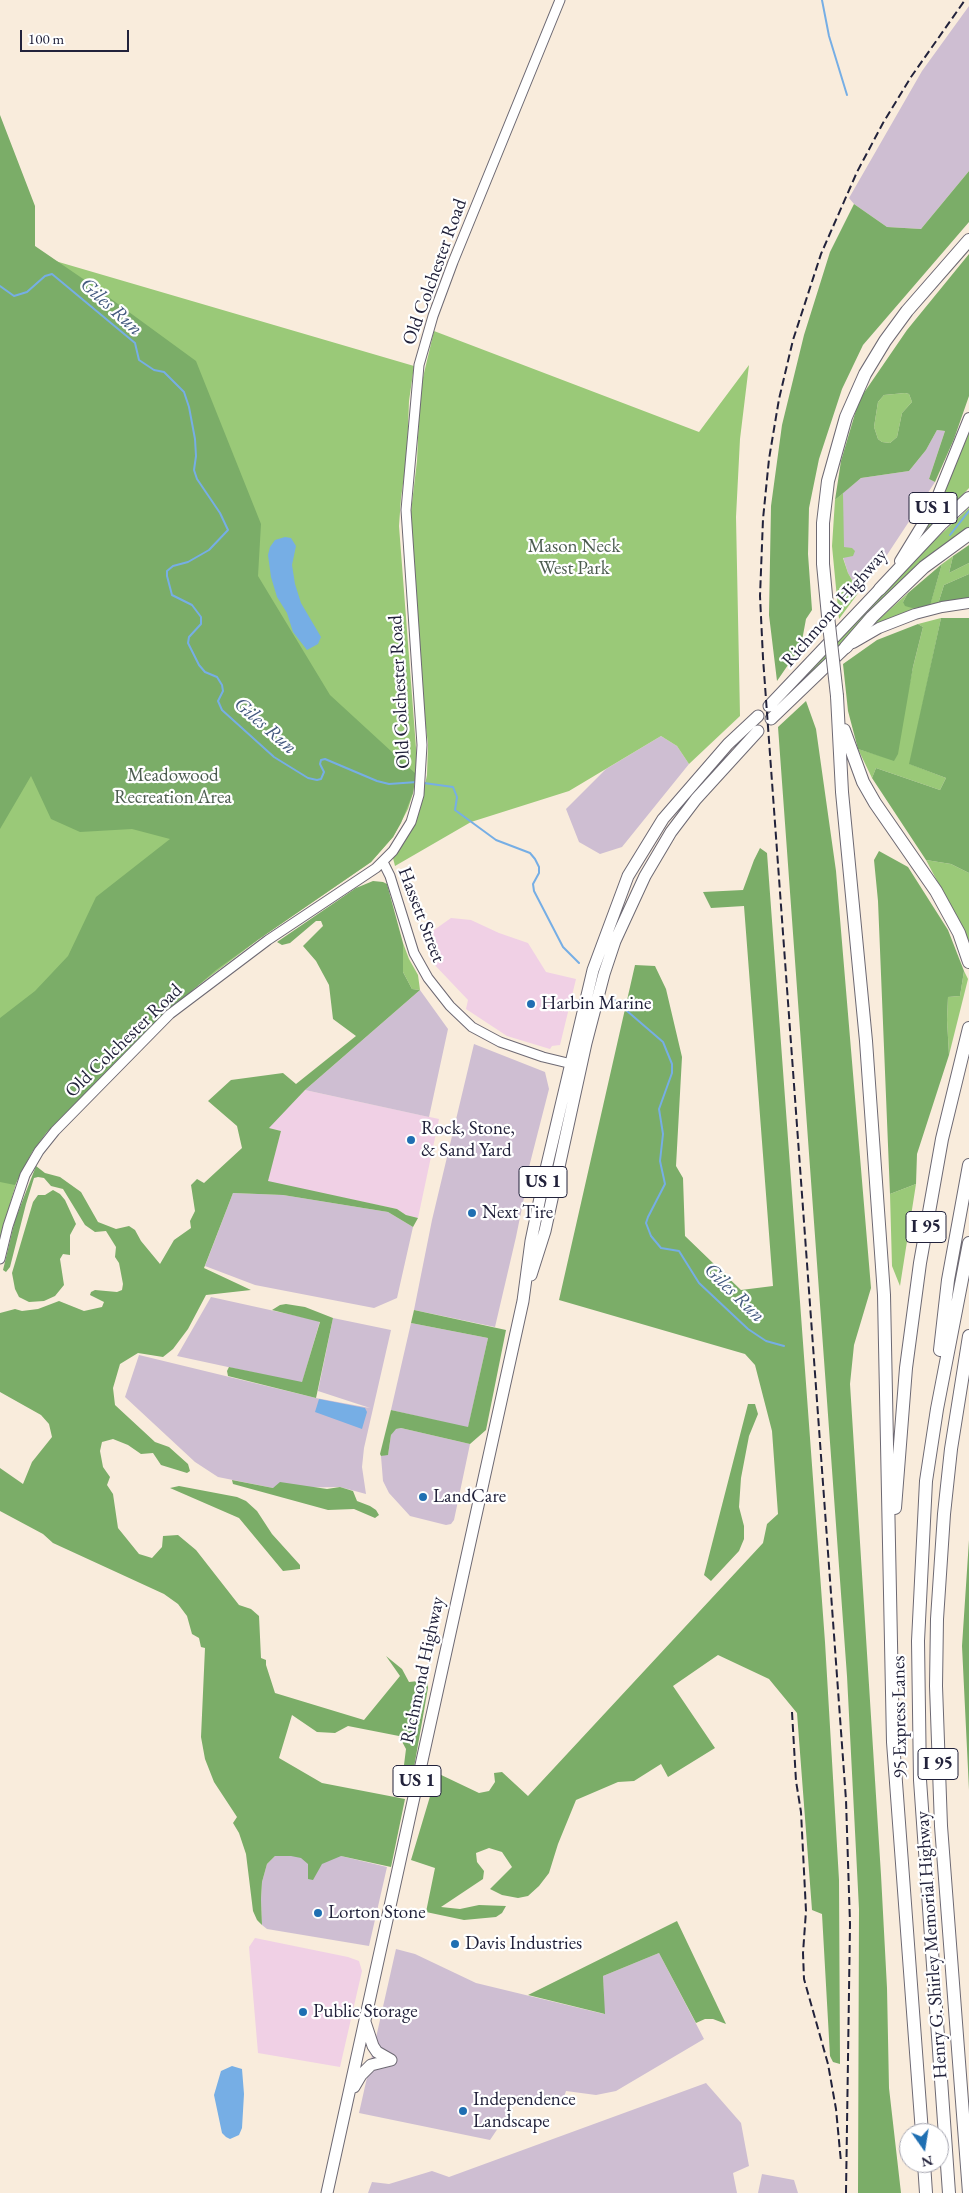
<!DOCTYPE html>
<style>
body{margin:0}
#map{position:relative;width:969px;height:2193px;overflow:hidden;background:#f9ecdc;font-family:"EB Garamond",serif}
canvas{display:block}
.north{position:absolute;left:899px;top:2123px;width:50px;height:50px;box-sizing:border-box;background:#fff;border:1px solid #a7a7b1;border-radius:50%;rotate:167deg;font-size:14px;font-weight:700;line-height:20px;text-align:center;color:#22223b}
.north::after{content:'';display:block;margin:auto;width:18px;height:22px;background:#1f6fb2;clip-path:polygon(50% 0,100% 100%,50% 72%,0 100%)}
.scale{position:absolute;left:20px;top:30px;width:109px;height:22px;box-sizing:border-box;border:2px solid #22223b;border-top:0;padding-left:6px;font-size:15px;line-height:18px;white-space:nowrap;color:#22223b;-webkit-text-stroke:4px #fff;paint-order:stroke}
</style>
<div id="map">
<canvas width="969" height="2193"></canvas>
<div class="north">N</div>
<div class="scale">100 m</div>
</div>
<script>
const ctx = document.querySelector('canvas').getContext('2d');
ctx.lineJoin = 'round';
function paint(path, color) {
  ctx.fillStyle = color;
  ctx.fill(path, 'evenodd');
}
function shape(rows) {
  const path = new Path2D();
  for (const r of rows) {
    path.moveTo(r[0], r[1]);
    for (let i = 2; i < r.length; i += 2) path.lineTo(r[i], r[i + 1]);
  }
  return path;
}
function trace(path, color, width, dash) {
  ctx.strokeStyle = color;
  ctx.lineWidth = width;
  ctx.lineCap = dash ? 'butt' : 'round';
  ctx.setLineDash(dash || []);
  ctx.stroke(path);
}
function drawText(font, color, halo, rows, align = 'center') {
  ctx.font = font + ' "EB Garamond",serif';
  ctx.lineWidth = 4.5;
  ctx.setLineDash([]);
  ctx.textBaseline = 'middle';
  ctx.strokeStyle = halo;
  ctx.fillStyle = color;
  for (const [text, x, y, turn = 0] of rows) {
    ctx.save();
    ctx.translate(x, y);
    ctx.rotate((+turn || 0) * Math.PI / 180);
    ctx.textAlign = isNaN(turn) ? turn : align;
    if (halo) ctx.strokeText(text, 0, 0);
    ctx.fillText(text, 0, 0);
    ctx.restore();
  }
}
const built = shape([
 [451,918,471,920,499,933,528,943,546,972,576,979,560,1045,552,1046,550,1049,507,1036,466,1009,468,1000,430,960,427,935],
 [305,1090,439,1119,418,1218,406,1215,397,1209,267,1182,281,1131,268,1128],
 [255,1938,348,1957,359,1961,362,1971,340,2067,258,2053,249,1947]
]);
const industrial = shape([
 [969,6,969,171,921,229,887,227,854,204,849,198,922,71],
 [937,430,945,431,929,479,935,482,885,558,859,592,848,573,843,557,843,493,861,478,909,471,926,450],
 [661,736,677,746,689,764,622,847,600,854,579,842,566,809,606,769],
 [420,990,448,1029,429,1117,305,1090],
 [474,1044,545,1072,549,1089,528,1171,529,1173,516,1237,495,1327,414,1310,432,1220],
 [233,1193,283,1195,388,1212,413,1227,397,1298,374,1308,255,1285,205,1266],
 [211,1297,320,1321,302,1383,177,1356],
 [333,1318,391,1330,364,1448,362,1467,366,1494,340,1487,273,1488,218,1477,195,1462,125,1397,139,1355,316,1398,370,1408,318,1391],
 [411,1323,488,1338,468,1428,391,1410],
 [401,1428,470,1444,454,1520,451,1524,446,1525,410,1516,389,1493,383,1481,381,1456,388,1454,391,1435,395,1429],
 [275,1856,341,1856,387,1867,369,1946,267,1929,262,1925,261,1899,262,1882,267,1864],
 [396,1949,415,1954,476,1983,604,2014,603,1976,659,1953,704,2039,616,2091,596,2095,566,2091,562,2103,515,2103,490,2140,359,2113],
 [706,2083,741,2123,749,2166,733,2173,737,2193,368,2193,372,2182,389,2184,432,2171,449,2177],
 [762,2174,794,2180,798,2193,758,2193]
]);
const green = shape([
 [0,241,4,246,414,366,409,401,407,455,401,498,399,526,417,761,413,793,408,809,393,837,371,862,259,939,191,991,128,1048,46,1133,32,1152,17,1180,0,1239],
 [434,331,699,432,749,365,740,439,736,517,740,716,689,764,677,746,661,736,569,791,471,822,395,866,393,858,410,830,423,794,427,775,428,744,421,687,410,520,417,461,420,390],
 [905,393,909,394,912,402,902,413,897,437,890,443,882,442,878,439,874,427,878,402,884,395],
 [969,433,969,488,911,550,935,513],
 [843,493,844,547,852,548,855,551,853,556,843,558,848,573,859,592,839,619,832,546,835,500],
 [969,508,969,528,955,536,771,712,921,553],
 [953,556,949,573,969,563,969,574,944,585,938,604,865,632,908,593,903,602,930,605,942,564],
 [941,618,910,764,946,778,940,790,876,768,872,778,858,749,894,760,913,667,923,627,918,624],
 [926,860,951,864,969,873,969,941],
 [403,943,409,959,418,975,420,990,412,989,403,972],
 [964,971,968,979,949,1055,947,1020,948,997,960,996],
 [916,1184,900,1286,892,1266,890,1194]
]);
const forest = shape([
 [0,115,35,206,35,246,92,285,196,361,261,524,258,576,330,695,416,774,413,793,401,823,393,837,371,862,259,939,216,970,159,1019,46,1133,32,1152,15,1185,0,1182,0,1018,35,991,68,956,96,897,170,839,132,829,80,832,51,819,31,776,0,829],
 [969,171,969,222,863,345,842,389,819,459,809,508,808,554,812,610,806,619,801,646,777,681,769,615,771,506,782,425,804,335,830,252,854,204,887,227,921,229],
 [969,254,969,396,954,439,935,482,929,479,945,431,937,430,926,450,909,471,861,478,835,500,841,461,859,400,907,330],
 [905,393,909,394,912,402,902,413,897,437,890,443,882,442,878,439,874,427,878,402,884,395],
 [969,545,969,563,949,573,953,556],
 [942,564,930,606,912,608,905,606,903,602,908,593],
 [969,574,969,599,938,604,944,585],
 [941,618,969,618,969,873,951,864,926,860,872,778,876,768,940,790,946,778,909,764],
 [918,624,923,627,913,667,898,754,894,761,858,749,848,711,843,664,877,640],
 [806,701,816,729,836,871,871,1288,854,1345,850,1384,881,1875,887,1988,889,2088,901,2193,858,2193,859,1909,847,1676,778,727],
 [760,848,767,853,825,1642,839,1880,840,2064,833,2062,830,2056,822,1914,812,1910,797,1713,769,1679,718,1655,673,1686,715,1748,668,1777,661,1764,634,1781,618,1782,576,1800,558,1844,549,1873,539,1886,528,1896,518,1898,502,1895,490,1889,512,1867,502,1852,489,1848,476,1853,477,1862,484,1871,483,1879,441,1907,460,1909,479,1905,506,1906,502,1913,496,1917,464,1920,426,1912,435,1868,411,1860,437,1773,479,1793,489,1791,495,1782,494,1773,502,1772,528,1796,763,1543,767,1524,778,1514,772,1431,755,1365,745,1354,559,1300,635,965,655,966,666,989,682,1057,676,1166,683,1178,685,1236,741,1290,773,1286,744,906,711,908,703,892,743,890,754,860],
 [879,851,908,867,948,930,964,971,960,996,948,997,947,1020,949,1055,917,1154,916,1184,890,1194,878,901,874,860],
 [373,881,383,882,387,884,403,943,403,972,412,989,420,990,305,1090,269,1128,281,1131,268,1181,397,1209,406,1215,418,1218,413,1227,388,1212,283,1195,233,1193,204,1268,251,1290,206,1295,188,1329,173,1349,163,1357,138,1353,120,1364,113,1388,115,1405,155,1442,169,1447,188,1464,190,1471,187,1473,161,1465,153,1453,141,1454,128,1445,113,1439,102,1442,100,1451,103,1467,110,1477,107,1485,113,1494,118,1528,139,1554,152,1558,162,1547,163,1536,178,1535,196,1550,239,1605,251,1609,259,1616,261,1658,266,1660,266,1665,275,1693,364,1720,400,1676,386,1656,402,1669,409,1682,418,1681,421,1674,427,1679,428,1688,413,1773,403,1773,406,1749,399,1736,348,1726,335,1733,317,1732,292,1715,279,1758,322,1783,405,1799,391,1867,341,1856,322,1864,313,1880,308,1879,308,1864,301,1858,291,1856,275,1856,267,1864,262,1882,261,1899,262,1925,257,1920,253,1911,246,1854,239,1833,233,1823,237,1817,214,1782,205,1759,201,1737,205,1648,201,1647,199,1638,192,1634,187,1616,178,1604,164,1594,53,1543,43,1534,0,1511,0,1468,23,1484,32,1462,52,1437,49,1424,41,1415,0,1392,0,1313,15,1309,22,1311,38,1309,59,1301,84,1311,102,1307,104,1302,90,1295,91,1292,95,1290,117,1292,122,1290,123,1284,119,1263,115,1257,116,1247,106,1231,95,1232,85,1225,63,1189,51,1186,44,1178,38,1177,34,1178,26,1204,10,1267,6,1272,3,1270,15,1220,36,1166,45,1173,60,1177,81,1192,98,1222,116,1229,129,1226,135,1230,141,1241,160,1264,174,1240,191,1228,190,1221,195,1211,191,1185,197,1179,204,1183,242,1148,237,1126,208,1101,231,1080,283,1073,296,1084,356,1036,333,1019,329,985,316,961,303,946,323,926,321,921,316,921,290,943,282,945,277,942,356,888],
 [53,1190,60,1194,65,1200,76,1224,70,1235,70,1255,63,1254,60,1259,64,1285,55,1296,44,1301,29,1302,19,1297,15,1289,12,1273,33,1202,38,1195,45,1195],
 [286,1304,305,1307,333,1318,316,1398,228,1376,227,1371,229,1367,302,1382,320,1322,272,1310,280,1305],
 [414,1310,506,1330,486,1430,470,1444,401,1428,396,1429,391,1435,388,1455,381,1456,380,1454,391,1410,468,1427,488,1338,411,1323],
 [748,1404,755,1404,758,1414,749,1436,741,1478,739,1507,744,1526,744,1539,739,1551,711,1581,704,1575],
 [232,1480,273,1488,280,1482,327,1489,340,1487,353,1491,357,1501,370,1506,376,1510,379,1515,375,1518,354,1509,328,1510,233,1484],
 [179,1486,237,1497,246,1501,257,1511,272,1534,300,1565,300,1569,283,1571,239,1518,170,1488],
 [969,1540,969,1790,962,1646],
 [677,1921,726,2024,713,2019,705,2019,696,2023,659,1953,603,1976,605,2014,528,1995]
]);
const water = shape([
 [285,537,291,538,296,546,292,565,295,584,301,603,321,637,318,644,307,650,293,632,287,613,277,597,271,577,268,555,270,547,275,540],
 [319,1399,365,1408,367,1412,362,1429,315,1412],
 [232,2066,242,2069,244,2094,242,2128,239,2135,230,2139,226,2137,222,2133,214,2095,221,2071]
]);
const stream = shape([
 [822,0,829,36,847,95],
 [0,286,14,296,27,292,45,276,52,274,135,343,139,360,154,370,164,372,184,392,189,407,195,439,196,456,194,470,197,479,220,513,228,530,209,550,188,562,173,566,167,571,167,576,172,595,192,605,201,617,201,624,189,637,188,643,199,665,205,672,217,677,222,685,223,691,218,701,222,710,274,757,308,778,317,780,321,779,324,772,320,764,321,760,325,759,377,781,389,784,417,782],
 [950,535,969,511],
 [424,783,453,787,457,797,455,810,496,840,530,853,535,859,539,867,539,873,533,884,534,891,563,947,579,963],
 [612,998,663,1042,672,1064,672,1073,659,1109,663,1134,660,1161,665,1184,648,1217,646,1223,651,1236,661,1248,679,1251,699,1283,748,1329,766,1341,784,1346]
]);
const tertiary = shape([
 [383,862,390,876,414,953,428,978,450,1006,472,1027,500,1042,543,1057,576,1065],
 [0,1259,8,1226,25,1175,39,1151,55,1131,170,1014,268,940,376,868,393,851,411,822,419,795,422,745,406,510,419,365,433,316,453,262,560,0]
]);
const primary = shape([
 [900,561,933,507,969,418],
 [853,643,879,628,915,614,942,607,969,603]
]);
const trunk = shape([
 [769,706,880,589],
 [771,719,846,647],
 [531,1275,545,1231,586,1043,604,974,615,941,645,876,671,832,696,799,758,731],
 [365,2022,373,2046,377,2052,391,2060],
 [354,2087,361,2075,371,2065,391,2060],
 [327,2193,523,1301,531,1241,546,1169,593,970,628,876,663,819,728,744,758,716]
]);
const motorway = shape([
 [880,589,942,523,969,498],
 [828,616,823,564,823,523,828,481,846,417,865,374,885,341,907,311,969,240],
 [846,647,872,617,924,567,969,534],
 [837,696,842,792,866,1041,884,1295,893,1742,922,2133],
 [844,730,863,782,875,803,936,891,959,933,969,962],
 [940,1350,948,1280,969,1165],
 [895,1508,906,1368,920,1263,942,1139,969,1028],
 [924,2163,926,2193],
 [949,2193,920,1780,918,1641,926,1481,937,1409,969,1243],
 [969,2193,941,1826,936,1686,937,1619,944,1514,951,1449,969,1336]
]);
const rail = shape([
 [792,1712,796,1781,801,1812,806,1911,803,1953,804,1979,828,2064,836,2109,841,2162],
 [846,2193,850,1924,846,1800,763,658,760,596,763,519,769,459,779,399,793,340,821,254,857,172,883,123,911,77,965,0]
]);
const motorwayBridge = shape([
 [828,616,837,696]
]);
const markers = [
 [531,1004,5,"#1f6fb2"],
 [411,1140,5,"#1f6fb2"],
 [472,1213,5,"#1f6fb2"],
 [423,1497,5,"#1f6fb2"],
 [318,1913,5,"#1f6fb2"],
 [455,1944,5,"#1f6fb2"],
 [303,2012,5,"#1f6fb2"],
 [463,2111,5,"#1f6fb2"]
];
const shields = [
 [933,508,48],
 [543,1182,48],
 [926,1227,40],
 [938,1764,40],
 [417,1781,48]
];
const shieldNames = [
 ["US 1",933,508],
 ["US 1",543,1182],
 ["I 95",926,1227],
 ["I 95",938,1764],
 ["US 1",417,1781]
];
const streetNames = [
 ["Old Colchester Road",435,272,-70],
 ["Richmond Highway",835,608,-49],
 ["Old Colchester Road",400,692,-93],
 ["Hassett Street",421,915,69],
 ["Old Colchester Road",124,1041,-44],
 ["Richmond Highway",423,1670,-78],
 ["95 Express Lanes",900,1717,-91],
 ["Henry G. Shirley Memorial Highway",932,1945,-94]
];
const parkNames = [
 ["Mason Neck",574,547],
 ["West Park",574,569],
 ["Meadowood",173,776],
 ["Recreation Area",173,798]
];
const poiNames = [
 ["Harbin Marine",541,1004],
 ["Rock, Stone,",421,1129],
 ["& Sand Yard",421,1151],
 ["Next Tire",482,1213],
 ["LandCare",433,1497],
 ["Lorton Stone",328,1913],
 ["Davis Industries",465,1944],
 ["Public Storage",313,2012],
 ["Independence",473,2100],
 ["Landscape",473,2122]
];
const waterNames = [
 ["Giles Run",111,307,42],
 ["Giles Run",265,726,41],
 ["Giles Run",734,1293,44]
];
paint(built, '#f0d0e5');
paint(industrial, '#cebed2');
paint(green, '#9ac978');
paint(forest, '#7bad68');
paint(water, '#76aee5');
trace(stream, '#76aee5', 2);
trace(tertiary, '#6d6973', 11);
trace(primary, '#6d6973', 12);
trace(trunk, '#6d6973', 13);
trace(motorway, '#6d6973', 14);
trace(tertiary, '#fff', 9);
trace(primary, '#fff', 10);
trace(trunk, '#fff', 11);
trace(motorway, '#fff', 12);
trace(rail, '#22223b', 2, [8, 4]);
trace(motorwayBridge, '#6d6973', 14, []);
trace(motorwayBridge, '#fff', 12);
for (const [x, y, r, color] of markers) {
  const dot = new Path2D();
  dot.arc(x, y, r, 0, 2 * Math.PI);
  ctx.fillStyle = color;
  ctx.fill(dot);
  trace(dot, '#fff', 2);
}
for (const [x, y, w] of shields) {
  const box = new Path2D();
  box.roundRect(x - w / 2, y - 15.5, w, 31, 4);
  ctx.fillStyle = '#fff';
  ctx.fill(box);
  trace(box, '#22223b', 1);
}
drawText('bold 18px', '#22223b', null, shieldNames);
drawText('19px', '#22223b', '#fff', streetNames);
drawText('19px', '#4c5c50', '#fff', parkNames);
drawText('19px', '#22223b', '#fff', poiNames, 'left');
drawText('italic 20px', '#445a7f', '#fff', waterNames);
</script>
